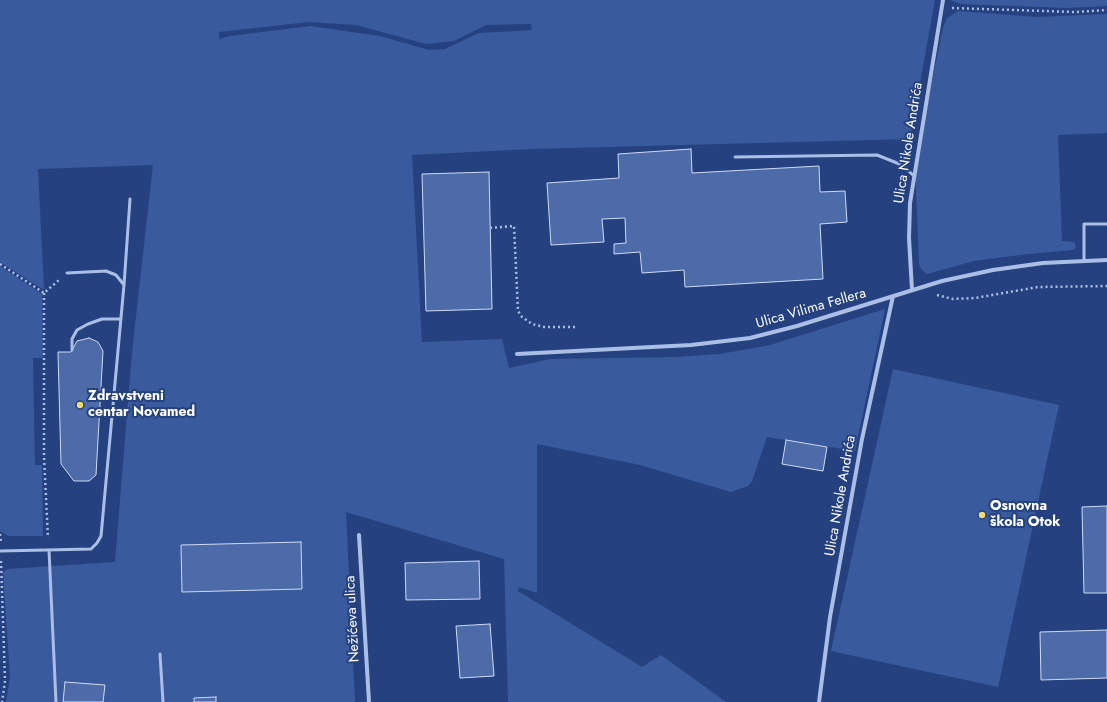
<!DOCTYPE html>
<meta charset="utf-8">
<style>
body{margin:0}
canvas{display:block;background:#25417f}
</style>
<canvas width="1107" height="702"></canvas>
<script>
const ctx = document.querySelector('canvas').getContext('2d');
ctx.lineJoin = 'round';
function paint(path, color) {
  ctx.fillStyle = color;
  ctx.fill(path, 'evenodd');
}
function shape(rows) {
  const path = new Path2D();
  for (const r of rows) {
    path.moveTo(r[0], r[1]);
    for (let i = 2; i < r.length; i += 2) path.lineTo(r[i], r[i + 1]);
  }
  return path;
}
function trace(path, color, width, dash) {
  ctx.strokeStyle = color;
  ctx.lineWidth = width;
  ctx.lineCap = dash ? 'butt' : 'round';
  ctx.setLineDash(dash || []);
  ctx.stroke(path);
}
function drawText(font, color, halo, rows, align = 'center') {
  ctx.font = font + ' Jost,sans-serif';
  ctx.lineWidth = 4;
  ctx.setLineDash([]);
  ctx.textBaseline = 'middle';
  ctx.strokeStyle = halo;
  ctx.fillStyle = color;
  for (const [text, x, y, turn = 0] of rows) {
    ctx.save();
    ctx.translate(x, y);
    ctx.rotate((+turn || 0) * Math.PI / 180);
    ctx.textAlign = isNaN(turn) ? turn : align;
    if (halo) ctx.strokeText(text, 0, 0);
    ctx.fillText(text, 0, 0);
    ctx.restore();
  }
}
const green = shape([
 [0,0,935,0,910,139,530,149,412,155,422,342,502,339,509,368,550,359,674,357,720,354,770,345,885,309,855,451,767,437,752,481,748,486,731,492,640,465,537,444,537,593,519,587,518,591,642,667,661,655,726,702,508,702,504,559,346,512,355,702,6,702,10,677,3,573,7,569,115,562,132,352,153,165,38,169,44,290,0,262],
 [309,22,356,25,426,44,454,41,486,25,531,24,532,30,479,33,445,49,429,50,380,36,310,26,230,36,219,39,219,32],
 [950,0,1107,0,1107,6,1067,8,961,4],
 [958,11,1037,17,1107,14,1107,133,1058,135,1062,241,1074,242,1076,247,1073,250,1028,254,974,261,927,274,921,269,919,264,915,165,943,28,947,18],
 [0,266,42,294,43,358,33,358,35,465,42,465,43,536,8,536,0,531],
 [893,369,1059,405,998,687,831,651]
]);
const building = shape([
 [691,149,692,173,819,166,820,192,845,191,847,222,820,224,823,279,685,287,684,270,642,273,640,252,614,254,614,244,626,243,625,218,602,219,604,242,551,245,547,183,619,178,618,154,691,149],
 [489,172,492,309,426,311,422,174,489,172],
 [89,338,98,342,103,351,96,475,89,481,74,481,61,464,58,352,71,352,77,341,89,338],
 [786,440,827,447,823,471,782,464,786,440],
 [1107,506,1107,593,1084,593,1082,507,1107,506],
 [301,542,302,589,182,592,181,545,301,542],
 [479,561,480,599,406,600,405,563,479,561],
 [490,624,494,676,460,678,456,626,490,624],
 [1107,630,1107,678,1041,680,1040,632,1107,630],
 [65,682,105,685,103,702,63,702,65,682],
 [216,697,216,702,194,702,194,698,216,697]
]);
const path = shape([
 [952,8,1075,12,1107,10],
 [490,228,514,226,518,311,522,317,532,324,544,327,576,327],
 [0,264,44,293,59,280],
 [44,293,44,457,48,538],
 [937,295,953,299,975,298,1038,287,1107,286],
 [0,534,1,542],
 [1,561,5,681,2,702]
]);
const lane = shape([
 [735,157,877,155,902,165,914,176],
 [1084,261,1084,224,1107,224],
 [124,285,130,199],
 [72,350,72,339,77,330,88,324,102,319,121,319],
 [49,550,56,702],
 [0,551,91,549,97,543,101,536,124,285,116,275,106,271,67,273],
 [160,654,163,702]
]);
const street = shape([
 [912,290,909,238,910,203,943,0],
 [517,354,691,345,750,338,797,326,942,281,993,270,1043,263,1107,260],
 [359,535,369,702],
 [819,702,830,617,862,439,893,296]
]);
const markers = [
 [80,405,4,"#f0da6f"],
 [982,515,4,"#f0da6f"]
];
const streetNames = [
 ["Ulica Nikole Andrića",909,143,-81],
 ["Ulica Vilima Fellera",811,309,-16],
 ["Ulica Nikole Andrića",841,496,-80],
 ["Nežićeva ulica",353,619,-93]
];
const poiNames = [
 ["Zdravstveni",88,397],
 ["centar Novamed",88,413],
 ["Osnovna",990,507],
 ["škola Otok",990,523]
];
paint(green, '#395a9d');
paint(building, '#4d6ba8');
trace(building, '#cedbf5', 1);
trace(path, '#abbee6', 2.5, [2, 3]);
trace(lane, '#abbee6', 3);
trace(street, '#abbee6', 4);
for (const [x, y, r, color] of markers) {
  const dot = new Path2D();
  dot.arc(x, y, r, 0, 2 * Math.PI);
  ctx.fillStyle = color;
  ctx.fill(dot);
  trace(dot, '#25417f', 1.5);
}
drawText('14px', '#fff', '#25417f', streetNames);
drawText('bold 14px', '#fff', '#25417f', poiNames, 'left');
</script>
